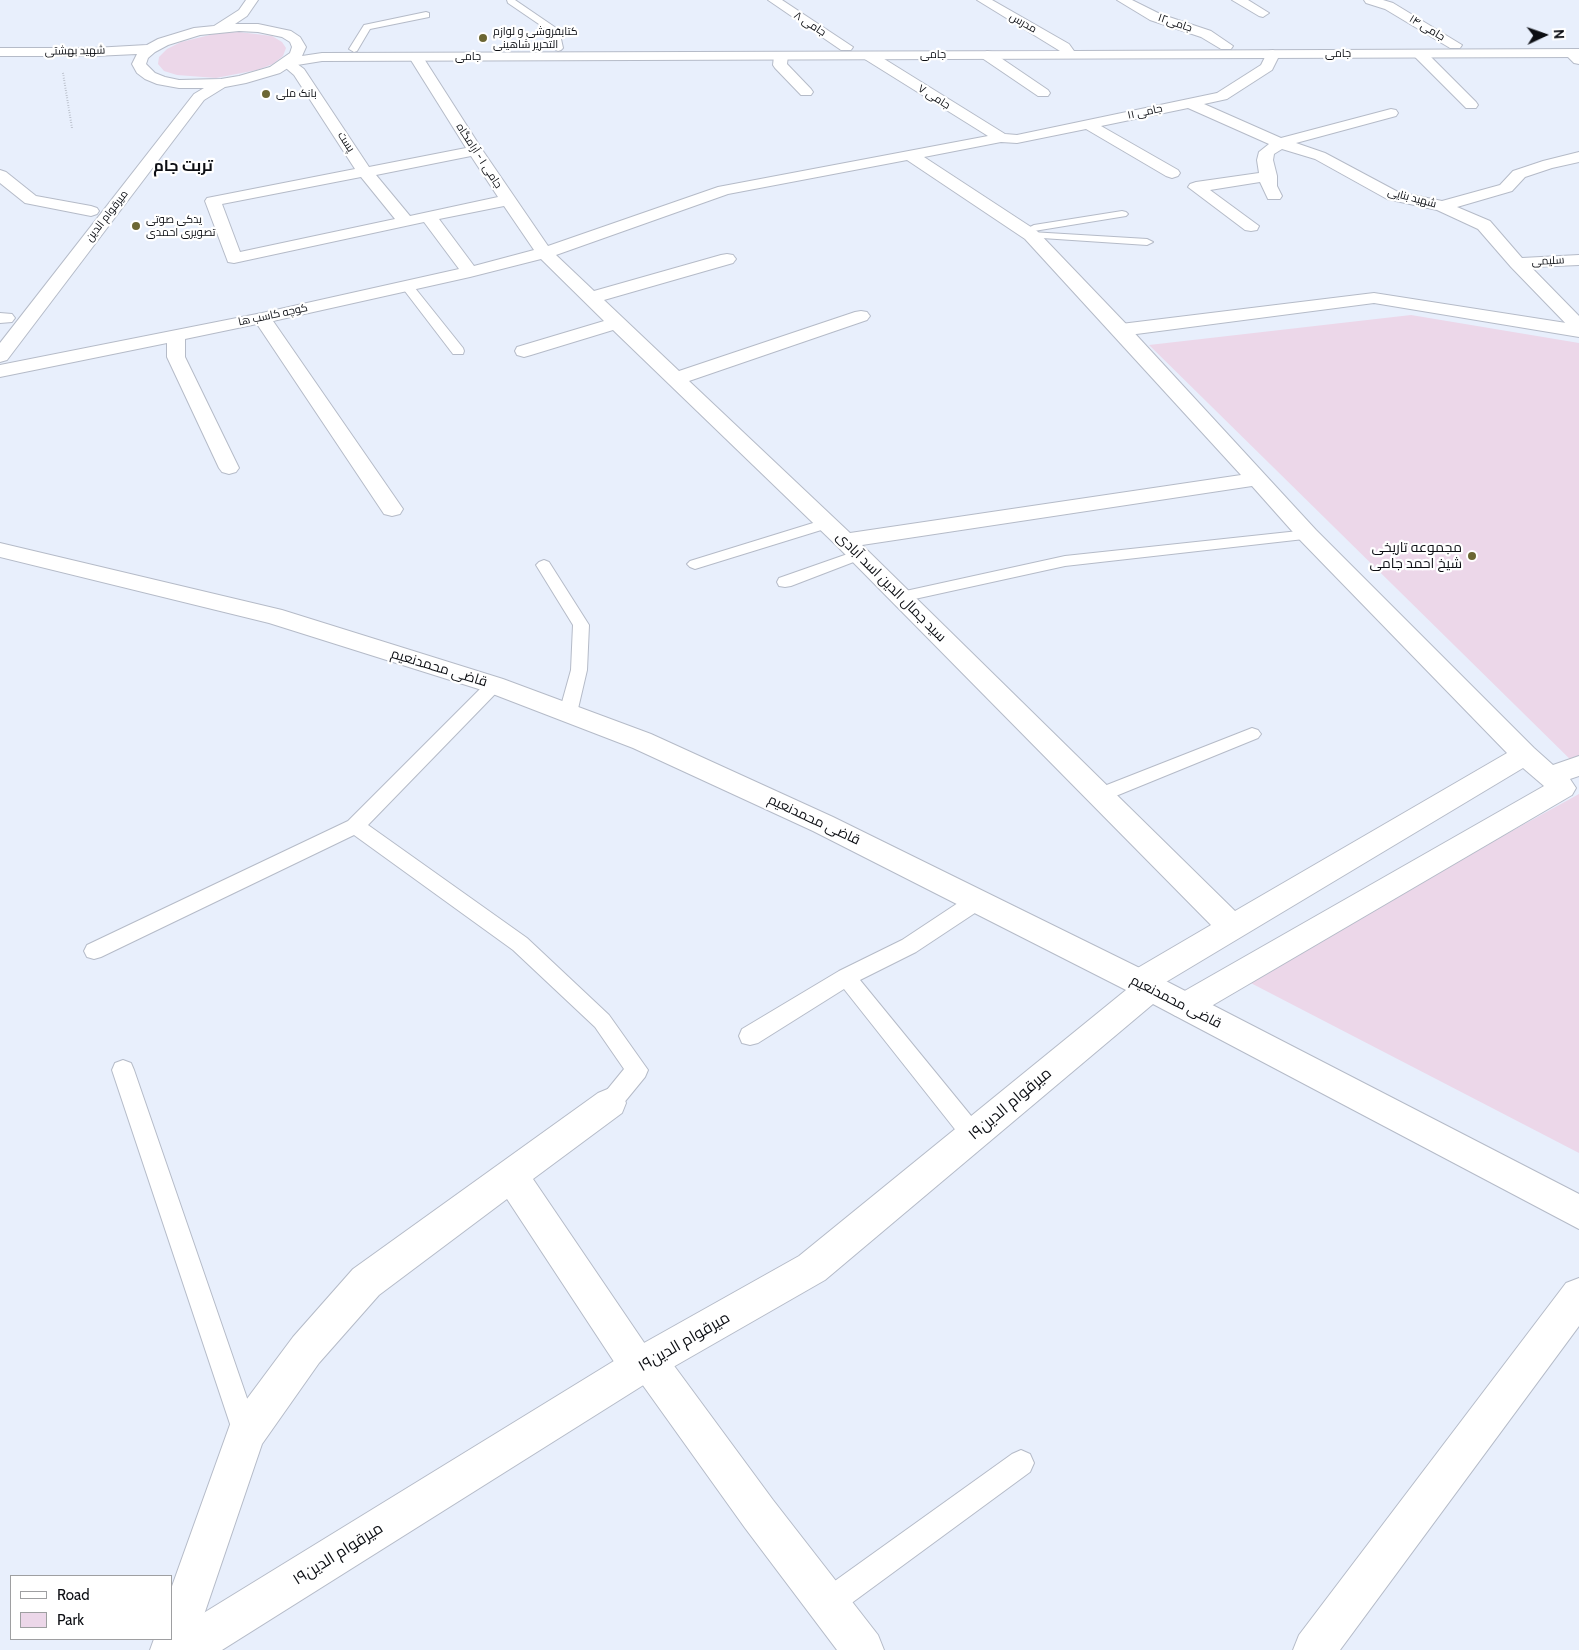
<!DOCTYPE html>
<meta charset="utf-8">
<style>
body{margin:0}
#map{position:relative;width:1579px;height:1650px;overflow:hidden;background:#e8effc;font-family:Cabin,sans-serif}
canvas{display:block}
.legend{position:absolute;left:10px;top:1575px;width:162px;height:65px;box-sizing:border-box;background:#fff;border:1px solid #9e9fa1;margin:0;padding:6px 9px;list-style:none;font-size:15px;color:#0c0e13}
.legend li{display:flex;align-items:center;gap:10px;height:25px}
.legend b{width:25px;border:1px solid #9e9fa1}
.north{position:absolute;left:1519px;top:10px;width:50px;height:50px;-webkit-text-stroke:4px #fff;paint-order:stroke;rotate:87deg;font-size:14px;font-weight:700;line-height:20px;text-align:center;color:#0c0e13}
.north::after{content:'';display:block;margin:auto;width:18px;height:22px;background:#0c0e13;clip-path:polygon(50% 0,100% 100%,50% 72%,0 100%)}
</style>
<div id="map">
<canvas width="1579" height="1650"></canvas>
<ul class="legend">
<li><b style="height:6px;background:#fff"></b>Road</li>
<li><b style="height:14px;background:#ecd7e9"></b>Park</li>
</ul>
<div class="north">N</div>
</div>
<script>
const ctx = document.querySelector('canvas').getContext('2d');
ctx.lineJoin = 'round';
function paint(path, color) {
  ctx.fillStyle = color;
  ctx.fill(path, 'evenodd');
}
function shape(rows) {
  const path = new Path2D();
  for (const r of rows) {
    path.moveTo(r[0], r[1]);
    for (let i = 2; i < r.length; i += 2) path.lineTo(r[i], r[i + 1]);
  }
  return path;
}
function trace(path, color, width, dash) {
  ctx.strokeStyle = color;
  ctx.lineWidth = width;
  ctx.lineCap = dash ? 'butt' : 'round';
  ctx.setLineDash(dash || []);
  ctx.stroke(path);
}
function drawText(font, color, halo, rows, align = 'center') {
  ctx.font = font + ' Cabin,Cairo,sans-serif';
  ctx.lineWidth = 4.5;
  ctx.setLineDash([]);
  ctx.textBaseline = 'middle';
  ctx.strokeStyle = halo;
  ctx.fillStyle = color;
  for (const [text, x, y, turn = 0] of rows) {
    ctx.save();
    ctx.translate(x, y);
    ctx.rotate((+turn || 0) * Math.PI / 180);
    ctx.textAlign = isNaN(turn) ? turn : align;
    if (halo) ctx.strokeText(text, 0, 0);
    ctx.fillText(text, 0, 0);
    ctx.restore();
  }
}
const green = shape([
 [239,32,272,36,282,42,286,48,283,56,273,64,257,70,216,78,177,75,164,71,158,64,159,57,167,49,181,42,218,33],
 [1411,315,1579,343,1579,768,1149,345],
 [1579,794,1579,1153,1243,979]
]);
const path = shape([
 [63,73,72,128]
]);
const lane = shape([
 [507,0,515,0,559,30,563,48,561,50,558,51,553,48,552,33,508,3,507,0],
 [426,12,429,13,429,17,370,29,357,51,354,52,349,49,364,25,426,12],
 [1122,211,1126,212,1128,214,1126,216,1034,231,1028,228,1034,225,1122,211],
 [1031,232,1147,239,1153,242,1147,245,1027,237,1025,235,1027,233,1031,232],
 [407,282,411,283,463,348,464,351,463,354,453,354,401,286,407,282],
 [826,519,831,521,834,524,831,527,695,569,690,567,687,564,690,561,826,519],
 [1308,530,1313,532,1316,535,1313,538,1065,566,901,602,895,601,893,597,895,593,901,592,1065,556,1308,530],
 [859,550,864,552,867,555,864,558,791,586,785,587,779,586,777,582,779,578,859,550],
 [544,560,549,562,589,625,587,670,577,713,574,717,568,719,562,717,559,713,571,670,573,625,536,565,539,562,544,560],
 [494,679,500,681,503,685,500,689,368,825,527,938,609,1015,648,1070,645,1077,618,1110,610,1113,602,1110,599,1103,602,1096,624,1069,595,1027,513,950,354,835,101,957,94,959,87,957,84,951,87,945,348,821,488,681,494,679],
 [1252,728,1258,730,1261,734,1258,738,1106,800,1100,802,1094,800,1091,795,1094,790,1252,728],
 [977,893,984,895,987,901,984,907,916,952,860,980,981,1128,984,1135,981,1142,973,1145,965,1142,844,989,758,1043,750,1045,742,1043,739,1036,742,1029,839,971,902,940,970,895,977,893],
 [123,1060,131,1063,134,1070,259,1433,255,1442,246,1446,237,1442,233,1433,112,1070,115,1063,123,1060],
 [1021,1450,1030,1454,1034,1463,1030,1472,838,1613,828,1617,818,1613,814,1603,818,1593,1012,1454,1021,1450]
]);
const street = shape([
 [768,0,782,0,853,47,851,50,841,50,768,0],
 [1117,0,1132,0,1160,14,1211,31,1233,46,1231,49,1221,49,1201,37,1150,20,1117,0],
 [1232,0,1248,0,1269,13,1263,17,1259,16,1232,0],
 [1364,0,1383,0,1393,3,1462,45,1460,48,1450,48,1385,9,1366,3,1364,0],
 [1571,49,1579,53,1579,64,1574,63,1564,53,1571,49],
 [1273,50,1280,54,1272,70,1227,99,1204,104,1281,138,1391,109,1396,110,1398,113,1396,116,1296,143,1325,153,1398,192,1442,201,1500,185,1513,171,1543,161,1579,152,1579,162,1552,168,1525,177,1512,191,1457,207,1490,221,1522,258,1579,255,1579,265,1531,267,1579,316,1579,332,1572,330,1511,267,1478,229,1437,210,1387,199,1315,159,1282,149,1274,154,1273,160,1277,176,1277,186,1282,196,1280,199,1268,199,1260,182,1210,190,1259,226,1257,230,1251,231,1245,230,1188,187,1190,184,1196,182,1259,173,1257,160,1259,152,1269,144,1188,108,1101,126,1178,170,1180,173,1178,176,1172,178,1166,176,1086,129,1017,143,1001,142,924,157,1037,231,1128,326,1316,530,1534,748,1553,765,1579,756,1579,776,1570,779,1576,788,1572,795,1196,1015,1185,1019,1174,1015,1170,1006,1174,997,1544,786,1523,768,1151,991,1140,995,1129,991,1125,982,1129,973,1211,925,837,546,613,330,531,355,524,357,517,355,515,351,517,347,604,321,541,259,470,277,273,321,403,509,400,514,392,516,384,514,257,324,185,339,185,357,239,468,236,472,229,474,222,472,219,468,167,357,167,343,0,377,0,365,262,313,459,269,424,222,234,263,228,262,205,201,207,198,355,169,294,75,280,63,282,60,292,60,304,69,369,167,466,148,409,57,416,53,421,54,483,151,548,246,718,187,988,136,863,58,861,55,863,52,873,52,1005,134,1017,135,1217,93,1261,65,1268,51,1273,50],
 [471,156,498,197,410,216,376,175,471,156],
 [907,160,1025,239,1241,475,850,533,689,381,867,320,870,316,867,312,861,311,855,312,679,371,604,300,733,263,736,259,733,255,727,254,721,255,594,291,556,255,728,194,907,160],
 [361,177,395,219,240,252,222,204,361,177],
 [504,206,534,250,474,266,439,219,504,206],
 [1252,486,1300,540,1507,753,1235,911,862,545,1252,486],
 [1420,50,1425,51,1476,102,1478,105,1476,108,1466,108,1415,57,1413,54,1420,50],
 [987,51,992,52,1048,90,1050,93,1048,96,1038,96,982,58,980,55,987,51],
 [781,52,788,56,787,64,811,89,813,92,811,95,801,95,775,68,773,65,774,56,781,52],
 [0,170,6,172,36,196,91,206,97,208,99,211,97,214,91,216,25,203,0,183,0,170],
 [0,313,12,314,15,318,12,322,0,323,0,313],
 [610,1088,622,1093,626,1103,622,1113,533,1179,645,1344,648,1342,661,1348,773,1500,878,1635,884,1650,837,1650,745,1528,642,1384,639,1386,626,1380,507,1199,379,1295,319,1363,262,1444,192,1650,150,1650,154,1639,171,1639,171,1589,232,1419,293,1337,353,1269,598,1093,610,1088],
 [1579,1278,1579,1326,1340,1650,1293,1650,1299,1635,1566,1283,1579,1278]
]);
const secondary = shape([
 [246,0,258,0,247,16,235,24,258,24,291,31,300,37,306,47,302,56,322,53,1060,51,977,0,992,0,1069,44,1074,51,1579,49,1579,57,322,61,291,66,280,73,246,83,225,87,204,100,7,360,0,362,0,343,194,94,204,88,179,88,157,84,145,79,137,73,132,64,137,54,94,56,0,56,0,48,94,48,147,45,158,39,194,28,214,26,239,10,246,0],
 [239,31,258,32,282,37,290,42,292,47,290,53,270,67,239,76,221,79,179,80,165,77,155,73,146,64,148,58,155,52,168,45,200,35,239,31],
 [1374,293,1579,325,1579,337,1374,303,1121,336,1114,334,1112,330,1114,326,1121,324,1374,293],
 [0,543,282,610,503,679,651,734,833,817,1162,979,1579,1194,1579,1229,1153,1004,825,1280,661,1374,222,1650,162,1650,166,1639,171,1639,171,1633,635,1348,799,1256,1126,990,813,831,633,748,485,691,269,623,0,557,0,543]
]);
const markers = [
 [483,38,5,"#6b6633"],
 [266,94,5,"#6b6633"],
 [136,226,5,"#6b6633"],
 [1472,556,5,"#6b6633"]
];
const farStreetnames = [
 ["مدرس",1023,23,30],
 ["جامی۱۲",1175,23,19],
 ["جامی ۸",810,24,33],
 ["جامی ۱۴",1427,28,31],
 ["شهید بهشتی",75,51,-1],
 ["جامی",1338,54],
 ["جامی",933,55],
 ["جامی",468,57],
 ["جامی ۷",934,97,32],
 ["جامی ۱۱",1145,112,-12],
 ["پست",346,142,57],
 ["جامی ۱ - آرامگاه",479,156,57],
 ["شهید بنایی",1412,198,15],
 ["میرقوام الدین",107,216,-52],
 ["سلیمی",1548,261,-3],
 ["کوچه کاسب ها",273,315,-12]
];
const farPoinames = [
 ["کتابفروشی و لوازم",493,32],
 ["التحریر شاهینی",493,45],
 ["بانک ملی",276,94],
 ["یدکی صوتی",146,220],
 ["تصویری احمدی",146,233]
];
const poiNames = [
 ["مجموعه تاریخی",1462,548],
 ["شیخ احمد جامی",1462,564]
];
const streetNames = [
 ["سید جمال الدین اسد آبادی",891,587,45],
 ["قاضی محمدنعیم",439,668,17],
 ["قاضی محمدنعیم",814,820,25],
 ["قاضی محمدنعیم",1176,1002,27]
];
const farDistrictnames = [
 ["تربت جام",183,166]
];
const nearStreetnames = [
 ["میرقوام الدین۱۹",1010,1104,-40],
 ["میرقوام الدین۱۹",684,1342,-30],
 ["میرقوام الدین۱۹",338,1554,-32]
];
paint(green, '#ecd7e9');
trace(lane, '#b5bbc8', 2);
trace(street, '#b5bbc8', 2);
trace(secondary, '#b5bbc8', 2);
trace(path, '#9a9fa9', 2, [0.5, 2]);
paint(lane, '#fff');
paint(street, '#fff');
paint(secondary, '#fff');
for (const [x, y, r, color] of markers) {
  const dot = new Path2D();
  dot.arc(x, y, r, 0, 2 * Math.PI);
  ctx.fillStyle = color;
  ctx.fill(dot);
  trace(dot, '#fff', 2);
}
drawText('11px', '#0c0e13', '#fff', farStreetnames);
drawText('11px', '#0c0e13', '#fff', farPoinames, 'left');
drawText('14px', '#0c0e13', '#fff', poiNames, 'right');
drawText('14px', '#0c0e13', '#fff', streetNames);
drawText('bold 16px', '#0c0e13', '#fff', farDistrictnames);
drawText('16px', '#0c0e13', '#fff', nearStreetnames);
</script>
